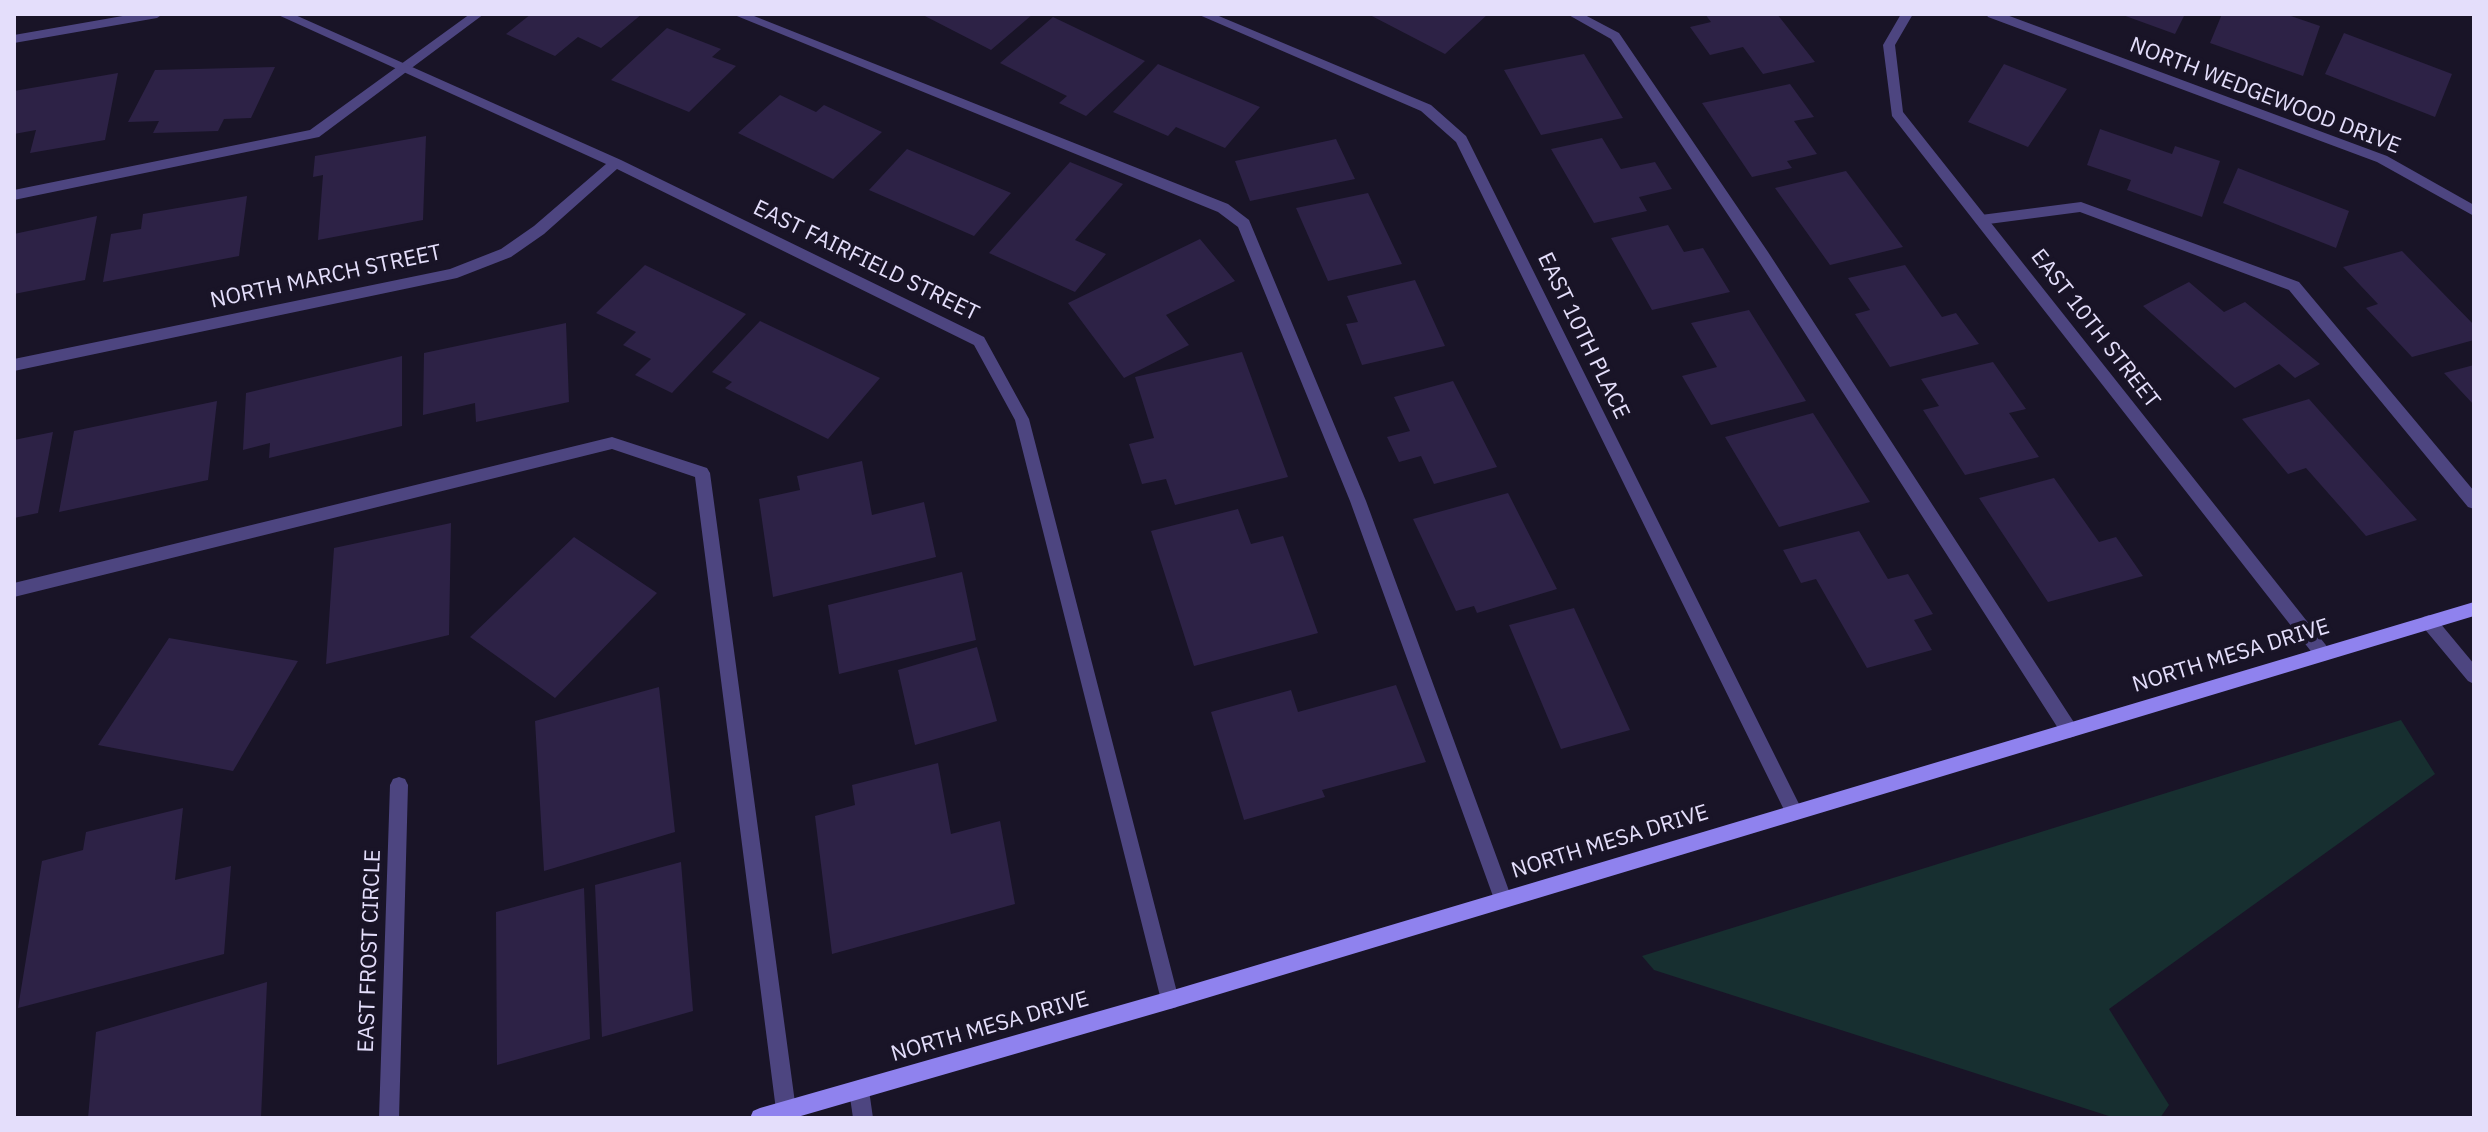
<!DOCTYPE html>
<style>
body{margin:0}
#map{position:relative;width:2488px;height:1132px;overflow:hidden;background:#191427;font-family:"IBM Plex Sans",sans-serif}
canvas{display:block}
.frame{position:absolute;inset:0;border:16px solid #e4defb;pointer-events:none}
</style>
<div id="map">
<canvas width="2488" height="1132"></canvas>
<div class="frame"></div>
</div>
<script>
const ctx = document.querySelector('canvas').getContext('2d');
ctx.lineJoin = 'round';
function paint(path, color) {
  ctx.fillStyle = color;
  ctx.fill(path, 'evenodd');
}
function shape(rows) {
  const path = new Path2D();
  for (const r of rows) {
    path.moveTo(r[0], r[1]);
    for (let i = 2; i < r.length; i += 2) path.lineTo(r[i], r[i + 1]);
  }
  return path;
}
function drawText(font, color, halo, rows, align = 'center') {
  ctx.font = font + ' "IBM Plex Sans",sans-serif';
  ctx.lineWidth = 8;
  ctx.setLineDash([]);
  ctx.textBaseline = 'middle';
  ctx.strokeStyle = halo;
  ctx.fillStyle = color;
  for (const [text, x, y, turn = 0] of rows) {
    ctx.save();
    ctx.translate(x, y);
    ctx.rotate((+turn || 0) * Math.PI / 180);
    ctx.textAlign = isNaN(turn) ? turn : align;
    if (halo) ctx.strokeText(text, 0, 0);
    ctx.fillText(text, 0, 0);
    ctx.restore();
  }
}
const green = shape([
 [2401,720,2435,774,2109,1009,2169,1105,2160,1118,2115,1118,1654,970,1642,956]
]);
const building = shape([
 [531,14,642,14,601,48,578,37,555,56,506,34],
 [921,14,1033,14,991,50],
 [1368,14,1488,14,1445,54],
 [1705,14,1777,14,1815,62,1763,74,1743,47,1710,55,1690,27,1711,22],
 [2120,14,2185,14,2175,34],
 [2222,14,2285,14,2320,26,2303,76,2210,43],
 [1053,17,1145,61,1086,116,1059,103,1067,96,1000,63],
 [667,28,721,49,712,57,736,66,689,112,611,80],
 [2344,33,2452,74,2435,117,2325,74],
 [1584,54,1623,118,1541,135,1504,70],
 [1158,64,1260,107,1225,148,1176,127,1168,136,1113,112],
 [2004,64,2067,89,2028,147,1968,122],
 [275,67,251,118,224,119,218,131,153,133,159,121,128,122,155,70],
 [118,73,105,140,30,153,36,130,14,134,14,91],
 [1790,84,1814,117,1794,121,1817,154,1787,161,1792,168,1752,177,1702,103],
 [780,95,816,112,824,105,882,132,833,179,738,133],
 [2100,129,2172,154,2175,146,2220,161,2202,217,2127,190,2131,180,2087,165],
 [426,136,423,220,318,240,323,175,313,177,315,156],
 [1602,138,1621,169,1655,162,1672,189,1639,197,1647,211,1594,223,1551,149],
 [1336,139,1355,179,1250,201,1235,161],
 [907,149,1011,193,974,236,869,190],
 [1070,162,1123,184,1075,240,1106,254,1075,292,989,253],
 [2238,168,2349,211,2336,248,2223,203],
 [1846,171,1903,247,1830,265,1775,188],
 [1368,193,1402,264,1328,281,1296,208],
 [247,196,239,256,103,282,111,234,141,229,143,214],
 [97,216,85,280,14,294,14,234],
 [1668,225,1684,252,1703,248,1730,292,1652,310,1611,238],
 [1200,239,1235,281,1166,315,1189,345,1124,378,1068,303],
 [2402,251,2474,325,2474,340,2412,357,2366,308,2378,304,2343,267],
 [645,265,746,314,672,393,635,375,651,359,623,345,636,332,596,313],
 [1905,265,1942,317,1956,313,1979,344,1890,367,1855,314,1870,310,1848,278],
 [1415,280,1445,346,1362,365,1346,324,1358,322,1347,296],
 [2189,282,2224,312,2245,302,2320,364,2295,378,2279,364,2235,388,2143,306],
 [1749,310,1806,401,1711,425,1682,376,1717,367,1691,323],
 [760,321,880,378,828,439,725,388,732,382,712,372],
 [566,323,569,402,476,422,475,403,423,415,424,353],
 [1242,352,1288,477,1175,505,1166,479,1142,484,1129,444,1154,438,1135,377],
 [402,356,402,426,269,458,270,443,243,450,246,393],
 [1993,362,2026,409,2009,413,2039,457,1965,475,1923,410,1939,406,1921,379],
 [2474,365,2474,405,2444,373],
 [1453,381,1497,467,1434,484,1421,456,1399,462,1387,437,1410,431,1394,397],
 [2309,399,2417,520,2366,536,2306,468,2288,474,2242,419],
 [217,401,208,480,59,512,74,431],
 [1813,413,1870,502,1779,527,1725,437],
 [53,432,38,513,14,518,14,440],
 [862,461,872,515,924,502,936,557,773,597,759,499,800,490,797,476],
 [2054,478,2099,542,2116,537,2143,576,2048,602,1979,498],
 [1508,493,1557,589,1477,613,1474,606,1456,611,1413,519],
 [1238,509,1251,544,1283,536,1318,633,1194,666,1151,531],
 [451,523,449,635,326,664,334,548],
 [1859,531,1888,579,1908,574,1933,614,1914,620,1932,650,1867,668,1816,579,1801,583,1783,550],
 [574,537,657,593,555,698,470,637],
 [962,572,976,640,839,674,828,605],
 [1574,608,1630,730,1561,749,1509,625],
 [169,638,298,661,233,771,98,745],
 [977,647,997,721,915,745,898,670],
 [1396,685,1426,762,1322,790,1325,797,1244,820,1211,712,1291,690,1298,712],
 [659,687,675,832,544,871,535,721],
 [938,763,951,834,1000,821,1015,904,832,954,815,816,855,805,852,785],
 [183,808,175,880,231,866,224,954,18,1008,42,861,83,850,86,832],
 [681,862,693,1011,602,1037,595,885],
 [584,888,590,1039,497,1065,496,912],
 [267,982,261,1118,88,1118,96,1032]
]);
const lane = shape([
 [470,14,484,14,319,137,14,200,14,190,310,130,470,14],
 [732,14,749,14,1228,204,1249,220,1366,501,1512,899,1509,905,1503,908,1497,905,1494,899,1350,501,1238,227,1218,212,732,14],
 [1567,14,1583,14,1619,33,1768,252,2075,724,2078,730,2075,736,2069,738,2063,736,1758,260,1611,39,1567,14],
 [2081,202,2299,282,2474,491,2474,509,2468,507,2289,290,2080,212,1981,225,1974,220,1981,215,2081,202],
 [612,437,707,468,710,473,796,1110,791,1118,779,1117,776,1110,695,477,612,449,14,597,14,583,612,437],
 [2429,615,2435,617,2474,664,2474,684,2468,681,2423,627,2421,622,2423,617,2429,615],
 [859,1080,866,1083,869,1090,873,1118,853,1118,849,1090,852,1083,859,1080]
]);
const street = shape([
 [134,14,163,14,157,18,14,43,14,35,134,14],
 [276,14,293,14,621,160,984,337,1029,419,1179,1000,1177,1007,1170,1009,1163,1007,1161,1000,1015,420,974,345,617,169,544,234,511,257,457,278,14,371,14,359,450,269,501,249,534,226,606,164,276,14],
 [1197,14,1214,14,1431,105,1466,136,1800,806,1803,812,1800,818,1794,820,1788,818,1456,142,1421,111,1197,14],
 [1901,14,1913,14,1895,45,1903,112,2329,649,2331,654,2329,659,2323,661,2317,659,1892,116,1883,45,1901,14],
 [1986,14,2004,14,2387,156,2474,205,2474,216,2377,162,1988,17,1986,14],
 [399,777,405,779,408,785,399,1118,379,1118,390,785,393,779,399,777]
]);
const secondary = shape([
 [2474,602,2474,616,1170,1009,794,1118,750,1118,753,1111,760,1108,1170,991,2474,602]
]);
const streetNames = [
 ["NORTH WEDGEWOOD DRIVE",2265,96,21],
 ["EAST FAIRFIELD STREET",866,261,26],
 ["NORTH MARCH STREET",326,277,-12],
 ["EAST 10TH STREET",2095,329,52],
 ["EAST 10TH PLACE",1583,336,64],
 ["NORTH MESA DRIVE",2231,656,-17],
 ["NORTH MESA DRIVE",1610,842,-17],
 ["EAST FROST CIRCLE",370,951,-88],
 ["NORTH MESA DRIVE",990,1027,-16]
];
paint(green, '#172f30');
paint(building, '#2d2246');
paint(lane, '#4d4580');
paint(street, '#4d4580');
paint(secondary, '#8f82ee');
drawText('22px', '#e4defb', '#191427', streetNames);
</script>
